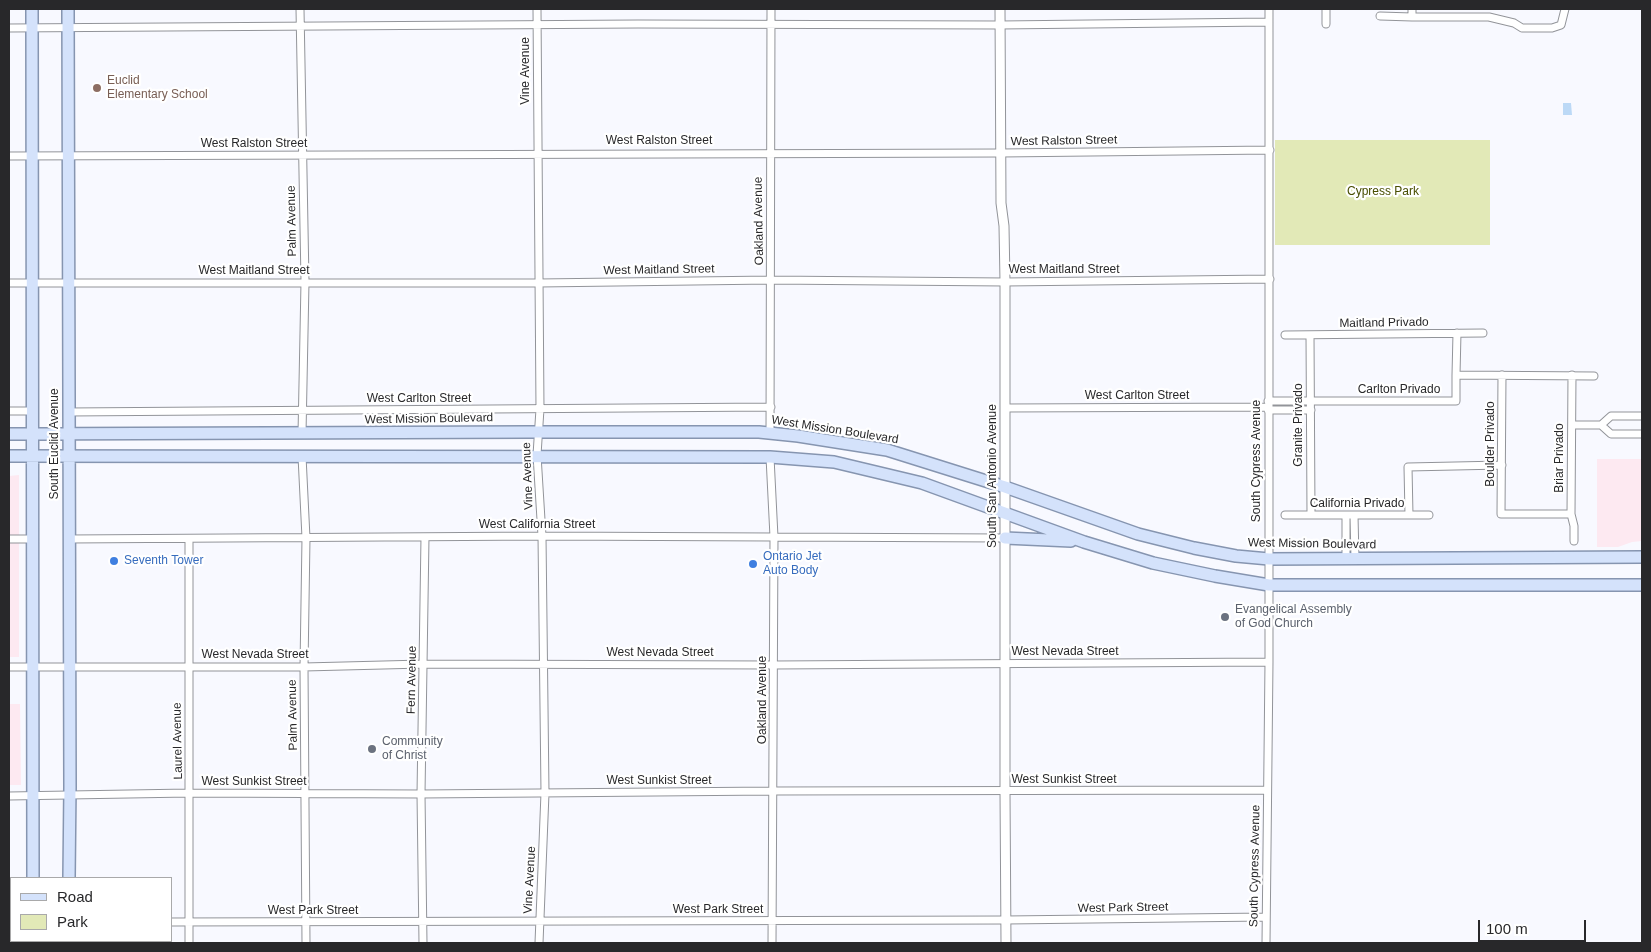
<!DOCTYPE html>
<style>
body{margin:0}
#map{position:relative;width:1651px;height:952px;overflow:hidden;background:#f8f9ff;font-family:Helvetica,sans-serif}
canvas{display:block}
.frame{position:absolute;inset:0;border:10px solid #28282a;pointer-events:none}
.legend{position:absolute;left:10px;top:877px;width:162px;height:65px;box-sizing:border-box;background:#fff;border:1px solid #a9a9aa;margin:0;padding:6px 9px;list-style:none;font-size:15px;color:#28282a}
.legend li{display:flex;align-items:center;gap:10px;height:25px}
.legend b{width:25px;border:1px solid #a9a9aa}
.scale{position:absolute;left:1478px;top:920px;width:108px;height:22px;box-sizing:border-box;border:2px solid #28282a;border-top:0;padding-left:6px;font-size:15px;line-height:18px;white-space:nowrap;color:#28282a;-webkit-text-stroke:4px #fff;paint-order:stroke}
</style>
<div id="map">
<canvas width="1651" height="952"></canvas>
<div class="frame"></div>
<ul class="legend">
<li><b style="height:6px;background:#d4e2fb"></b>Road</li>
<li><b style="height:14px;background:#e2e9b7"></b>Park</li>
</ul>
<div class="scale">100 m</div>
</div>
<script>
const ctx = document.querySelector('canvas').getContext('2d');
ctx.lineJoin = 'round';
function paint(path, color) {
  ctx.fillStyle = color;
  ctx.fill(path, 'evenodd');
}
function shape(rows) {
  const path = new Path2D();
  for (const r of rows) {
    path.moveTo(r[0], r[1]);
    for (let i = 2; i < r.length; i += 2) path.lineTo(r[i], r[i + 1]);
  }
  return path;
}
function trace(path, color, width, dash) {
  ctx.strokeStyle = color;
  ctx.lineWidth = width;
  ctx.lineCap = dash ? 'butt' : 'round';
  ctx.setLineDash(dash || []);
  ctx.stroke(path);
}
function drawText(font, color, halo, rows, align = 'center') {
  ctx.font = font + ' Helvetica,sans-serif';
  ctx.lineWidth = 4.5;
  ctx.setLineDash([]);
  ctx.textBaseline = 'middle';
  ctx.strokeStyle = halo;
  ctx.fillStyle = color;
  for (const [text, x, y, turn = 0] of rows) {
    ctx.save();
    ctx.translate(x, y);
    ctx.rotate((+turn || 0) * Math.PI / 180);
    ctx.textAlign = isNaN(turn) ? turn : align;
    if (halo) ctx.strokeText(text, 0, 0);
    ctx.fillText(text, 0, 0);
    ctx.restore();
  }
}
const commercial = shape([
 [1597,459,1642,459,1642,541,1632,542,1618,547,1597,547],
 [19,475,19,657,9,657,9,476],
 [9,704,20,704,21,785,9,785]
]);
const green = shape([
 [1275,140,1490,140,1490,245,1275,245]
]);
const water = shape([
 [1563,103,1571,103,1572,115,1563,115]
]);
const minor = shape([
 [300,9,305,282,302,434],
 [537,9,540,409,537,455,542,536,545,793,539,943],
 [1380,16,1412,17,1412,9],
 [1412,17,1489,17,1514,23,1522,28,1552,28,1561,25,1565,9],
 [1326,24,1326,9],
 [9,28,638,24,1000,25,1269,22],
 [9,156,1001,153,1270,150],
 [9,283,539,283,771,280,1005,282,1270,279],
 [1285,335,1483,333],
 [1310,335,1311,515],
 [1456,375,1457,333],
 [1502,375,1501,514,1571,514],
 [1572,375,1571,514,1574,526,1574,541],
 [1268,401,1456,401,1456,375,1594,376],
 [1005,408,1268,407],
 [1268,410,1311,410],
 [9,411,33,411],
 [68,412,771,407],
 [1572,425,1601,425,1611,416,1642,416],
 [1601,425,1611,434,1642,434],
 [770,434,771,9],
 [302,456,306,538,304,667,306,943],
 [770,457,774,537,772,943],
 [1285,515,1429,515],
 [1354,515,1355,559],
 [1409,515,1408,467,1502,465],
 [9,539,33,539],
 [69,539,542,536,1005,538],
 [189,539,189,943],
 [1346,559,1346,515],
 [9,667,304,667,423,664,774,665,1269,662],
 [9,796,189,793,421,794,773,791,1267,790],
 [9,922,11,922],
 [171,922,1006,920,1266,917],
 [423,943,421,794,425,537],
 [1266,943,1269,662,1269,9]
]);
const tertiary = shape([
 [1000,9,1001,203,1004,226,1005,282,1005,792,1006,943]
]);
const primary = shape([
 [32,9,33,878],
 [68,9,70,787,69,878],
 [9,434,527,432,759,432,798,436,887,450,1005,487,1138,534,1194,548,1236,556,1269,559,1642,557],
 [9,456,770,457,834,462,922,483,1084,542,1153,563,1215,576,1269,585,1642,585],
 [1005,538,1071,541],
 [39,941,39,943],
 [64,943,64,941]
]);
const markers = [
 [97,88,5,"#8d6e63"],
 [114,561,5,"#3f7fe0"],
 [753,564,5,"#3f7fe0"],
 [1225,617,5,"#6b7280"],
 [372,749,5,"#6b7280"]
];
const streetNames = [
 ["Vine Avenue",526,71,-90],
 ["West Ralston Street",659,141],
 ["West Ralston Street",1064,141,-1],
 ["West Ralston Street",254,144],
 ["Palm Avenue",292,221,-91],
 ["Oakland Avenue",759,221,-91],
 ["West Maitland Street",659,270,-1],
 ["West Maitland Street",1064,270],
 ["West Maitland Street",254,271],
 ["Maitland Privado",1384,323,-1],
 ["Carlton Privado",1399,390],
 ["West Carlton Street",1137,396],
 ["West Carlton Street",419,399],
 ["West Mission Boulevard",429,419,-1],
 ["Granite Privado",1299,425,-90],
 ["West Mission Boulevard",835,430,9],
 ["South Euclid Avenue",55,444,-90],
 ["Boulder Privado",1491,444,-90],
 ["Briar Privado",1560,458,-90],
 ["South Cypress Avenue",1257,461,-90],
 ["Vine Avenue",528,476,-92],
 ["South San Antonio Avenue",993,476,-90],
 ["California Privado",1357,504],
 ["West California Street",537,525],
 ["West Mission Boulevard",1312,544,1],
 ["West Nevada Street",1065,652],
 ["West Nevada Street",660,653],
 ["West Nevada Street",255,655],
 ["Fern Avenue",412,680,-89],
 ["Oakland Avenue",763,700,-90],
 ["Palm Avenue",293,715,-91],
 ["Laurel Avenue",178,741,-91],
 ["West Sunkist Street",1064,780],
 ["West Sunkist Street",659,781],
 ["West Sunkist Street",254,782],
 ["South Cypress Avenue",1255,866,-89],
 ["Vine Avenue",530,880,-87],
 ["West Park Street",1123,908,-1],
 ["West Park Street",718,910],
 ["West Park Street",313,911]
];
const educationNames = [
 ["Euclid",107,81],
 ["Elementary School",107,95]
];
const parkNames = [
 ["Cypress Park",1383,192]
];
const shopNames = [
 ["Ontario Jet",763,557],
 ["Auto Body",763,571],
 ["Seventh Tower",124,561]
];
const worshipNames = [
 ["Evangelical Assembly",1235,610],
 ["of God Church",1235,624],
 ["Community",382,742],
 ["of Christ",382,756]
];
paint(commercial, '#fde9f1');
paint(green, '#e2e9b7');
paint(water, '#bcd9f6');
trace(minor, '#929499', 9);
trace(tertiary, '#929499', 11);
trace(primary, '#8695b0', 14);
trace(minor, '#fff', 7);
trace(tertiary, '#fff', 9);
trace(primary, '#d4e2fb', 11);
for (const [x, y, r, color] of markers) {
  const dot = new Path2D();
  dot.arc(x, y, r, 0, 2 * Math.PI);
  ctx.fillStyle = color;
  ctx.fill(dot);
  trace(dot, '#fff', 2);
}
drawText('12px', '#28282a', '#fff', streetNames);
drawText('12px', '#785e54', '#fff', educationNames, 'left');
drawText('12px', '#484d00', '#fff', parkNames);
drawText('12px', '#366cbe', '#fff', shopNames, 'left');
drawText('12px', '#5b616d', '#fff', worshipNames, 'left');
</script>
